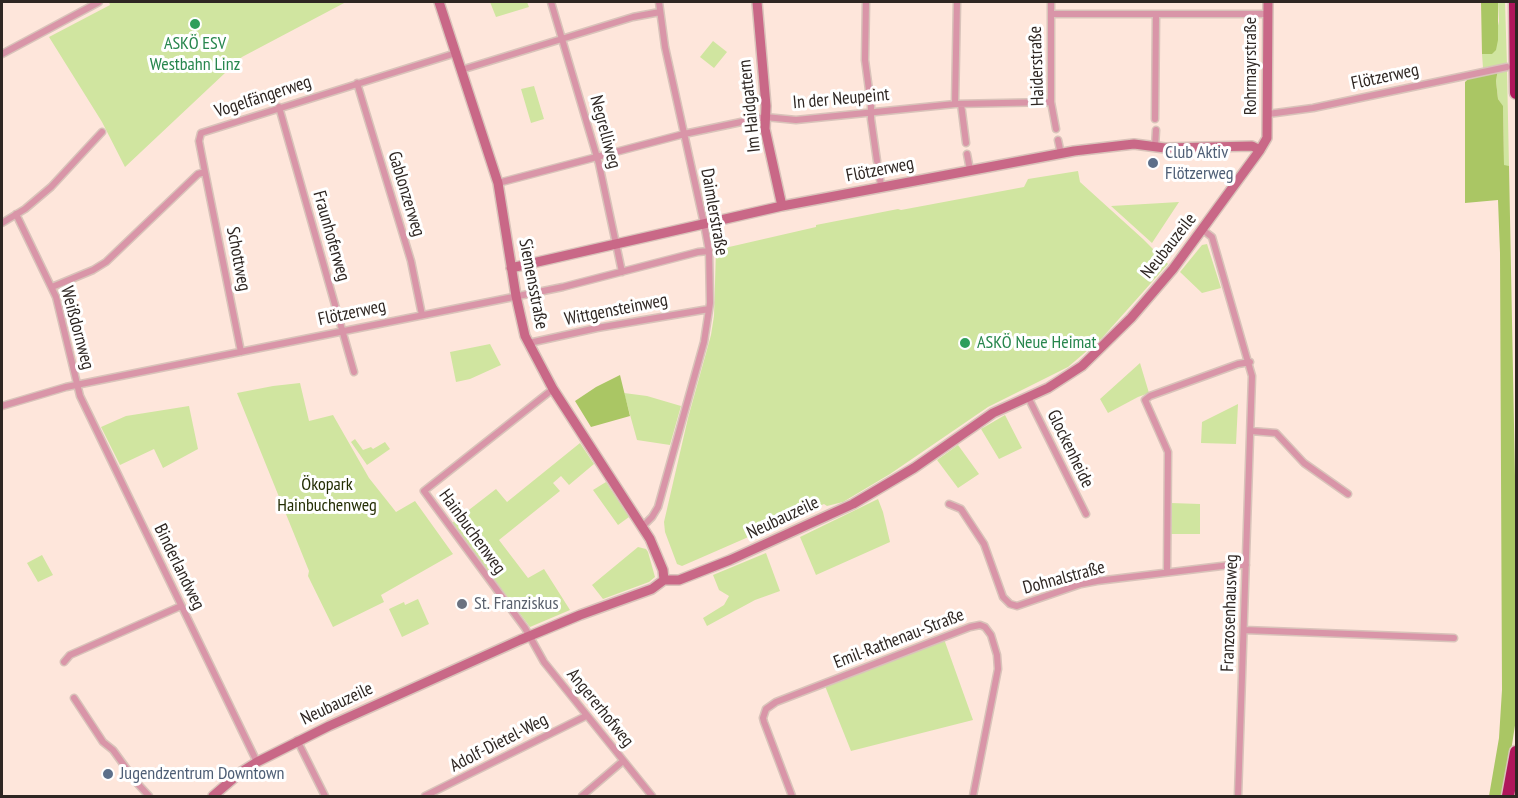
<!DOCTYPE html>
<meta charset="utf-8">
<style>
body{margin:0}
#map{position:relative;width:1518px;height:798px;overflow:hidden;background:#fee6db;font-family:"PT Sans Narrow",sans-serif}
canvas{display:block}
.frame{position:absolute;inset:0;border:3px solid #2e2622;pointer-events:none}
</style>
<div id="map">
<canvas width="1518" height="798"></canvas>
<div class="frame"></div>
</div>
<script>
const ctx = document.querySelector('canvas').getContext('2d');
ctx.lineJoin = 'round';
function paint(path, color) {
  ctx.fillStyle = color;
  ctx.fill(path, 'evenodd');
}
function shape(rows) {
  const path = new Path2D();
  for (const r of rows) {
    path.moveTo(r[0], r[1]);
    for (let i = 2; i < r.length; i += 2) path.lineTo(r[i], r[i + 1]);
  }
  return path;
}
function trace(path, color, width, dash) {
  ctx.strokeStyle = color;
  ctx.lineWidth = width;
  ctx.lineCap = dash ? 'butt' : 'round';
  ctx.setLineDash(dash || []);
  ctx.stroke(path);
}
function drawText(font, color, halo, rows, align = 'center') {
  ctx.font = font + ' "PT Sans Narrow",sans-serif';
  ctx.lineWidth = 6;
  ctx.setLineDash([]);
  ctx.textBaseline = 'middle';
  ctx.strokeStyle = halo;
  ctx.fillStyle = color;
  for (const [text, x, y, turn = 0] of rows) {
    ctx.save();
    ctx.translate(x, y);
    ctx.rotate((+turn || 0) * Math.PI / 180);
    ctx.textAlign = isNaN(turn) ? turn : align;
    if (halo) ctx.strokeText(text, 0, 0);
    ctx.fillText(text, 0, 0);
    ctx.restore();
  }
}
const green = shape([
 [109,2,346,2,242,57,125,167,102,122,49,37,110,5],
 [490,2,527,2,529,7,496,17],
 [1498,2,1505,2,1507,65,1483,68,1482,54,1492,54,1499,21],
 [713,41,727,52,714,68,700,57],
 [1498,69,1507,70,1509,166,1504,166,1503,107,1498,99,1496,81],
 [534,86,544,119,531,123,521,89],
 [1078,171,1080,182,1143,239,1168,264,1102,338,1068,367,988,407,890,474,843,502,827,506,824,504,682,566,677,564,665,532,664,522,688,418,711,335,714,316,716,250,816,227,816,225,898,209,901,210,1024,187,1028,179],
 [1179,202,1152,243,1111,206],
 [1207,244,1221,288,1202,293,1180,272,1202,245],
 [490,344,501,365,470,379,456,382,450,352],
 [1140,363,1149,393,1138,397,1108,413,1100,399],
 [300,383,309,421,333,415,369,478,396,512,415,501,453,554,381,595,384,602,333,627,308,576,309,571,237,393,273,386],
 [624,393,647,396,681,406,670,445,637,440],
 [1238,404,1236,444,1201,443,1202,422],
 [189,406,198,449,163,468,154,449,120,465,101,427,126,416],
 [1005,415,1022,448,999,459,981,429],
 [355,439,363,450,371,447,373,449,385,442,390,449,367,465,351,442],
 [580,443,594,464,569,485,561,476,553,483,560,491,499,540,528,578,544,569,570,610,530,627,452,523,496,489,507,502],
 [958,445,979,474,958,488,937,460],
 [606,482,629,517,618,525,593,490],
 [878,499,883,512,890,542,816,575,800,537],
 [1171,503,1200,504,1200,534,1171,534],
 [638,547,646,549,648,552,655,577,649,582,603,599,592,585],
 [766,553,780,591,755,600,707,626,703,618,724,605,729,596,719,590,713,575],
 [42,555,53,575,38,582,27,563],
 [418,599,429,624,402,637,389,609,404,602,405,605],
 [944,639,973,720,851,751,825,686]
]);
const forest = shape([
 [1481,2,1498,2,1498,40,1496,50,1492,54,1482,54],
 [1498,69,1496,81,1498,99,1503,106,1504,165,1509,166,1516,528,1516,719,1504,796,1489,796,1499,738,1502,690,1500,253,1498,200,1465,203,1465,82,1470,77],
 [620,375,630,416,591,427,575,401,596,387]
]);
const street = shape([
 [551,2,599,164,622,272],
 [866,2,865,60,871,105,871,119,877,161],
 [1051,2,1051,102,1056,129],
 [1051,14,1268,14],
 [2,54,99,2],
 [461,70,633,17,660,12],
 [357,83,411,261,422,315],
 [955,104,957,2],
 [961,104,966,143],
 [279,107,354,372],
 [1268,114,1313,108,1507,67],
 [1155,119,1156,14],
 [1058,140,1061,154],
 [1155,147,1156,130],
 [967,154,970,170],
 [205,172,241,352],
 [879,172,881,186],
 [498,183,684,134,765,117,796,120,955,104,1051,102],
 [16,214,56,297,80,396,257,762],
 [2,223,25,209,51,187,102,132],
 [1203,230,1212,237,1252,376,1238,796],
 [52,287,93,270,106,262,198,174,205,172,199,141,201,133,456,53],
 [529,343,597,328,709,309],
 [553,389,424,491,525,628,544,662,652,796],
 [1028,397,1086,514],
 [2,406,66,387,563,287,698,252,709,251],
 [1251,431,1276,433,1304,463,1348,494],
 [949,504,961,509,984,544,1003,597,1010,604,1017,606,1081,584,1097,581,1230,565,1246,565],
 [643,526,652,517,658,507,704,342,710,303,709,251,704,224,665,47,659,2],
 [1167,572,1168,452,1145,400,1150,396,1238,364,1250,362],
 [1244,630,1454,638],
 [64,662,70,655,181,606],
 [74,698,103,742,113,750,137,783,149,796],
 [297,740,325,796],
 [425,796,586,716],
 [582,796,623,761],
 [792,796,764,722,763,718,766,709,776,702,970,627,980,625,985,627,991,635,997,655,998,669,973,796]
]);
const secondary = shape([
 [439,2,498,183,516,296,525,336,553,389,650,539,663,570,664,580],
 [757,2,766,106,765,129,782,206],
 [511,268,782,206,1074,151,1134,144,1165,148,1252,146,1260,150],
 [213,796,241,772,257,762,329,726,520,640,580,615,652,589,664,580,679,580,730,560,853,504,914,468,993,413,1048,388,1082,366,1131,318,1173,269,1260,150,1267,138,1268,2]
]);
const highway = shape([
 [1515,2,1516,93],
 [1508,796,1516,752]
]);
const markers = [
 [195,24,6,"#2e9e5b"],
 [1153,163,6,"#5c6f8a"],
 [965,343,6,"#2e9e5b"],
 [462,604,6,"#6b7280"],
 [108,774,6,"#5c6f8a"]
];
const leisureNames = [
 ["ASKÖ ESV",195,44],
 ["Westbahn Linz",195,65],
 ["ASKÖ Neue Heimat",977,343,"left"]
];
const streetNames = [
 ["Haiderstraße",1037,66,-92],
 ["Rohrmayrstraße",1251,66,-90],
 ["Flötzerweg",1385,77,-12],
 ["Vogelfängerweg",263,97,-18],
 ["In der Neupeint",841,99,-5],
 ["Im Haidgattern",750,106,-96],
 ["Negrelliweg",605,132,75],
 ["Flötzerweg",880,170,-11],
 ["Gablonzerweg",406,194,73],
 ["Daimlerstraße",714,212,80],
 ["Fraunhoferweg",331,236,74],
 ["Neubauzeile",1169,246,-52],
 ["Schottweg",238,259,79],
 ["Siemensstraße",533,284,79],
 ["Wittgensteinweg",616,310,-11],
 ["Flötzerweg",352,313,-12],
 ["Weißdornweg",77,328,75],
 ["Glockenheide",1070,449,64],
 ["Neubauzeile",783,518,-25],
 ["Hainbuchenweg",472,532,54],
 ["Binderlandweg",179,567,64],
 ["Dohnalstraße",1064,578,-15],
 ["Franzosenhausweg",1230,613,-88],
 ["Emil-Rathenau-Straße",899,639,-21],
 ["Neubauzeile",337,704,-25],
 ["Angererhofweg",600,708,51],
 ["Adolf-Dietel-Weg",499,743,-27]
];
const serviceNames = [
 ["Club Aktiv",1165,153],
 ["Flötzerweg",1165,174],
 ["Jugendzentrum Downtown",120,774]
];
const parkNames = [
 ["Ökopark",327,485],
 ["Hainbuchenweg",327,506]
];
const worshipNames = [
 ["St. Franziskus",474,604]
];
paint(green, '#d0e5a0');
paint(forest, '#aac664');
trace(street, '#d9c3ba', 9);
trace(secondary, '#d9c3ba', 12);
trace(highway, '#d9c3ba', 15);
trace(street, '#d995a8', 6);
trace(secondary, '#c96887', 9);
trace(highway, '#af165b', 12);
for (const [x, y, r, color] of markers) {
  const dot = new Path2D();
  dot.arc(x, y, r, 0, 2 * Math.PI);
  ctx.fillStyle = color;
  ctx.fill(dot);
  trace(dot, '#fff', 2);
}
drawText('18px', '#27864d', '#fff', leisureNames);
drawText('18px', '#2e2622', '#fff', streetNames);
drawText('18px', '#4e5e75', '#fff', serviceNames, 'left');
drawText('18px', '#242e04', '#fff', parkNames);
drawText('18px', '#5b616d', '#fff', worshipNames, 'left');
</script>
